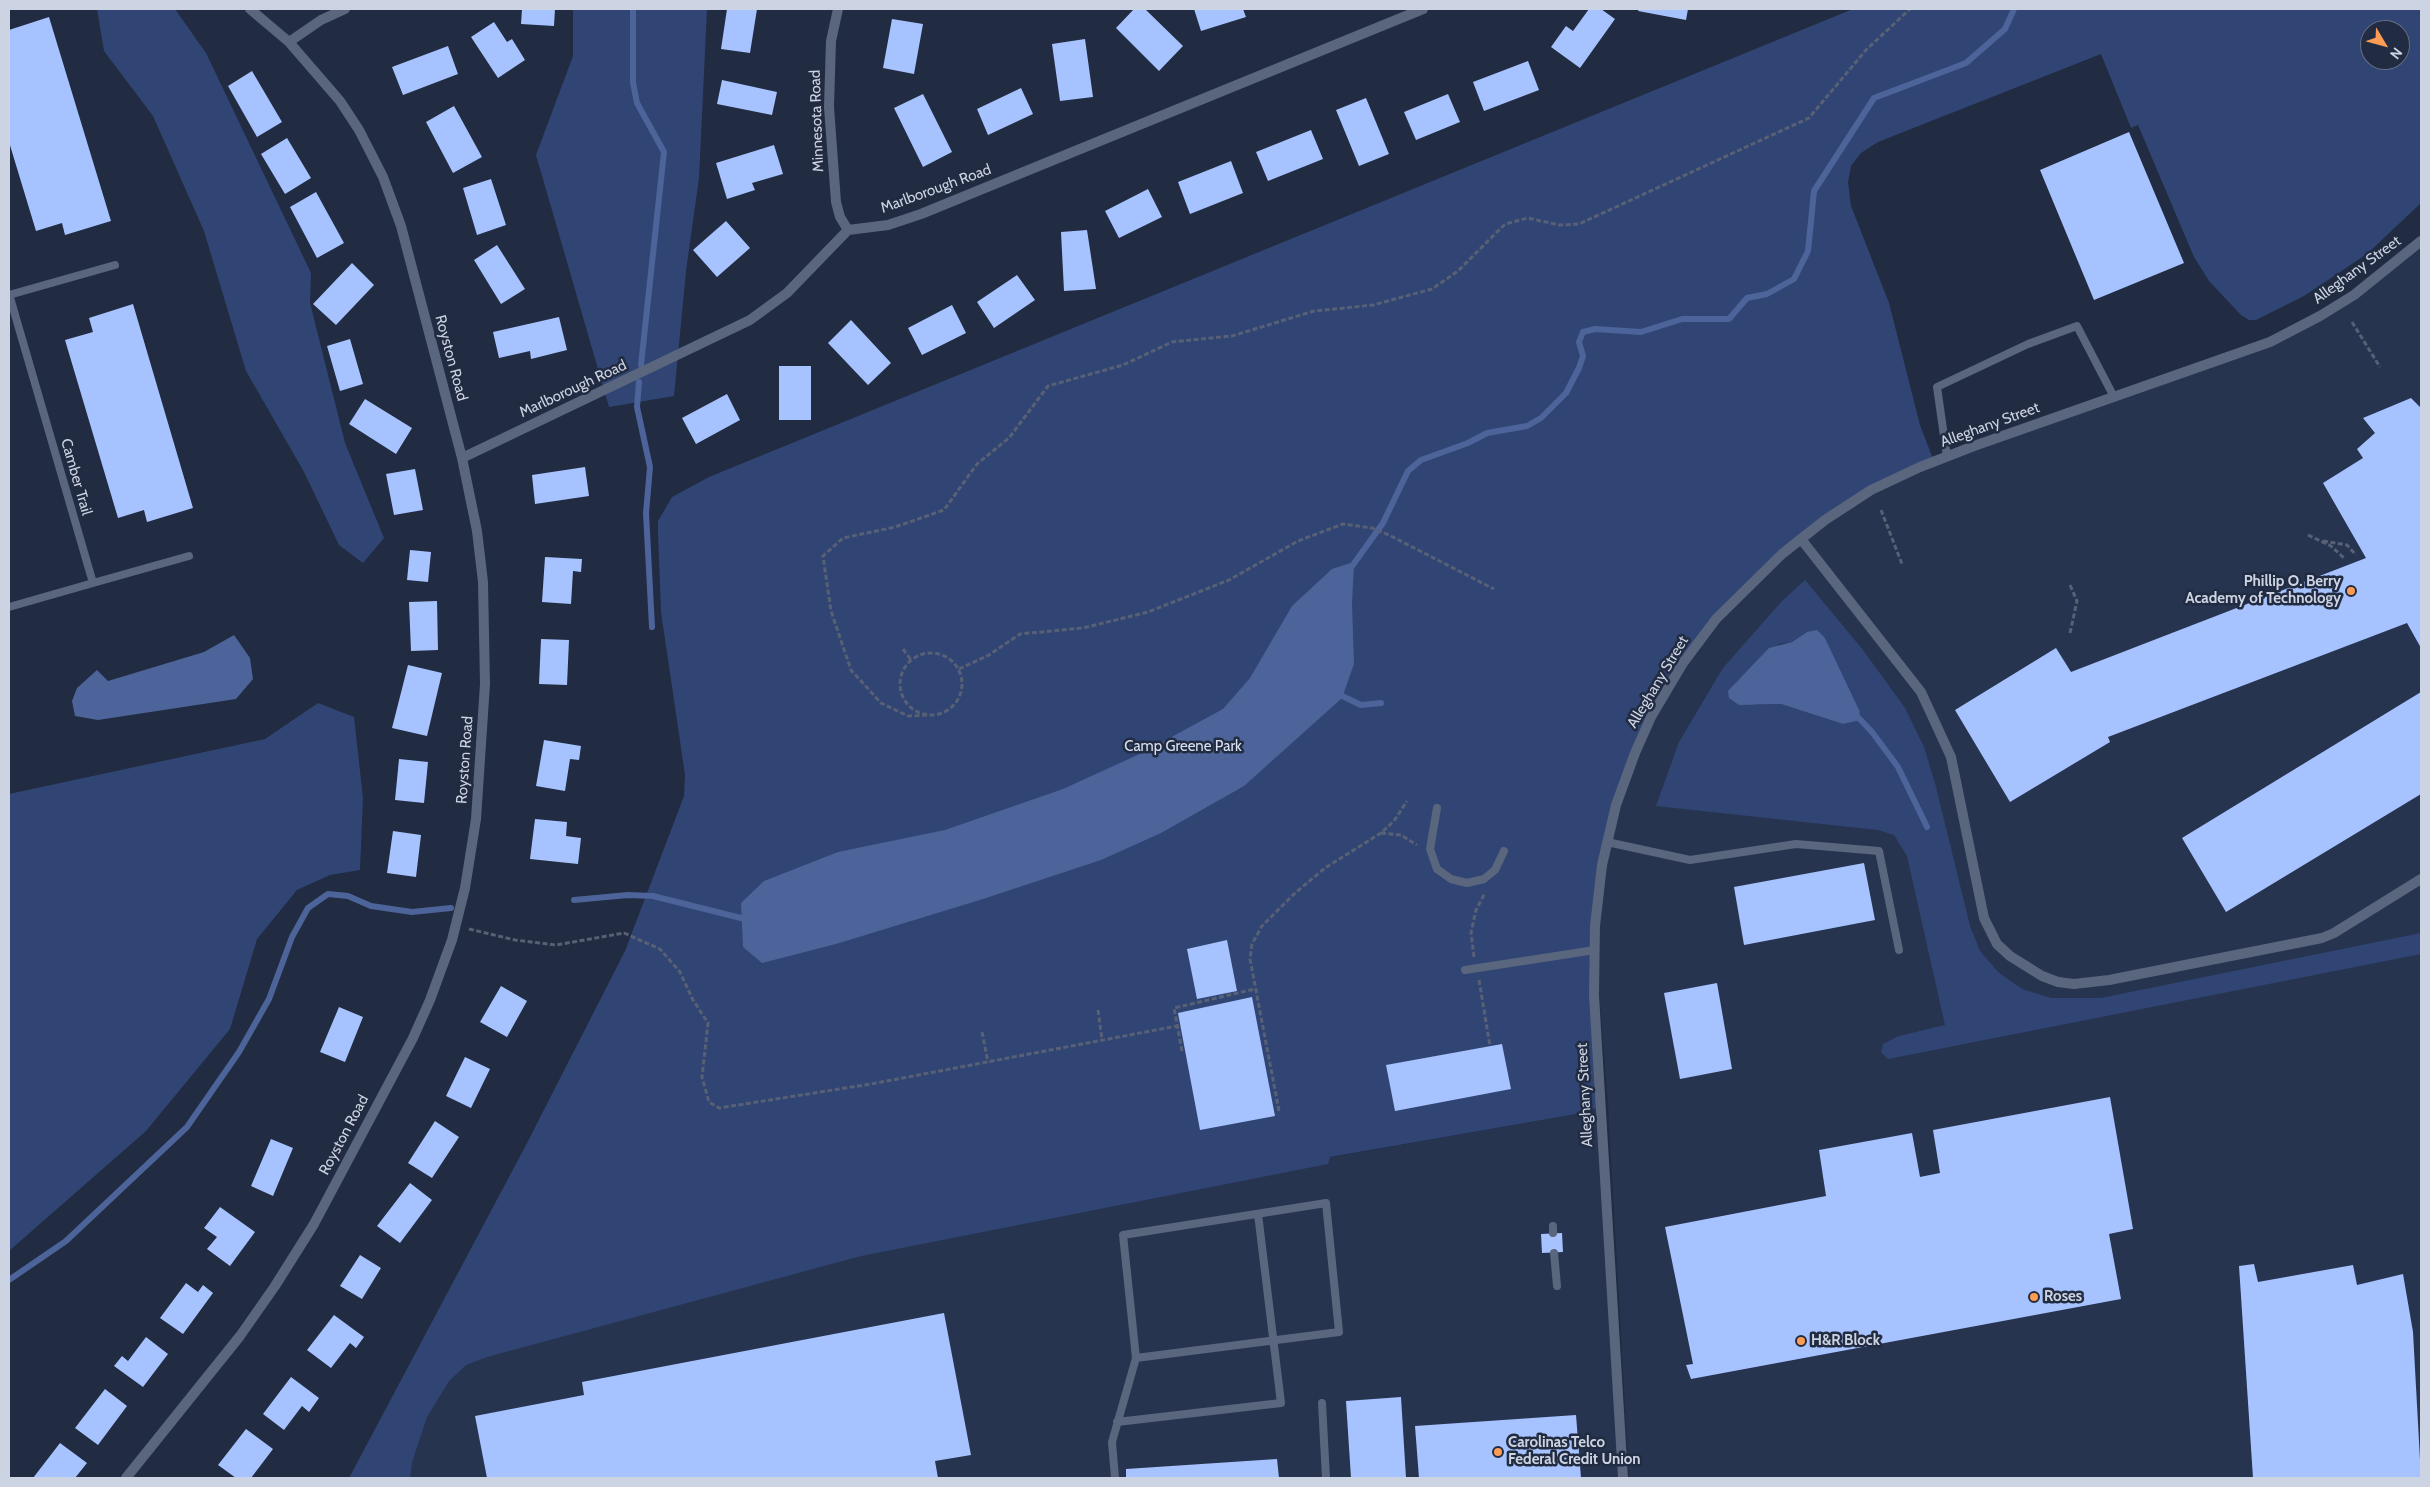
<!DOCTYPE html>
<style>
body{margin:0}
#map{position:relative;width:2430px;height:1487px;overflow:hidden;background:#212b41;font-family:Cabin,sans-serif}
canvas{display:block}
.frame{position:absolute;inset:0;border:10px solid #ccd3e2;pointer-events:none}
.north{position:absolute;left:2360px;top:20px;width:50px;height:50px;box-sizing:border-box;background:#212b41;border:1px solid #656e81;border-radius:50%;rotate:127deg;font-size:14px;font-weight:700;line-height:20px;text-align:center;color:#ccd3e2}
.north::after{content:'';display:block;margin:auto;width:18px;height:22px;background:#fd9c55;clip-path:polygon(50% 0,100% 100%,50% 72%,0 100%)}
</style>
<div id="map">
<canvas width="2430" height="1487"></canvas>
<div class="frame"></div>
<div class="north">N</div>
</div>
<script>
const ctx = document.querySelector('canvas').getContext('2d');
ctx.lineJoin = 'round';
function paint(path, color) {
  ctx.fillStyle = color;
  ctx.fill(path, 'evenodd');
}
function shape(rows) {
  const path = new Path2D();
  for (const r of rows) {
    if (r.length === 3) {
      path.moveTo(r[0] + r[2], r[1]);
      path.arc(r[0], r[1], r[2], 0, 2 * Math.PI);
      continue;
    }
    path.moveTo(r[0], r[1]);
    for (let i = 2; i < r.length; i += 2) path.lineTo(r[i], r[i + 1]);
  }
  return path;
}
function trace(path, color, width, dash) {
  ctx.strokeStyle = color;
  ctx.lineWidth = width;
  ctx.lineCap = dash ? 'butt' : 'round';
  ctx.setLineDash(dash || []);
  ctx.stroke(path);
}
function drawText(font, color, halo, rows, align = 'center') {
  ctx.font = font + ' Cabin,sans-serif';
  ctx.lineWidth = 5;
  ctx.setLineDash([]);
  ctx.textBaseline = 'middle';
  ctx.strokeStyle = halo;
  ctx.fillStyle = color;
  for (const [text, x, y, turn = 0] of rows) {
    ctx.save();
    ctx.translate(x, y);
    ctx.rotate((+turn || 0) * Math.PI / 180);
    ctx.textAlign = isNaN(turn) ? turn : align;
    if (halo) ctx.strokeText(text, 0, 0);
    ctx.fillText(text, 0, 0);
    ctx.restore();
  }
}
const built = shape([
 [2421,243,2421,1478,1629,1478,1608,1104,1599,990,1600,923,1606,862,1620,797,1636,753,1685,664,1717,622,1784,554,1872,493,1920,469,2323,317],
 [1597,1108,1618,1478,374,1478,457,1312,1576,1114]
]);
const green = shape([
 [97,9,175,9,206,53,311,273,310,303,345,443,384,538,363,563,339,545,304,472,246,371,204,231,153,116,104,51],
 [573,9,707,9,699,178,686,271,674,396,609,407,536,155,573,56],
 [1853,9,2421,9,2421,203,2367,254,2304,296,2256,320,2249,320,2241,315,2209,281,2194,257,2138,125,2131,128,2101,54,1878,142,1861,153,1851,166,1848,182,1851,206,1889,303,1920,425,1933,459,1872,488,1743,587,1649,716,1599,864,1597,1108,1576,1114,1330,1157,1328,1164,861,1256,487,1357,466,1365,449,1381,427,1417,412,1462,410,1478,349,1478,526,1145,625,951,684,796,685,775,661,612,658,534,658,521,672,497,709,477],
 [2370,30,2400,30,2400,60,2370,60],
 [1805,580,1863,650,1905,708,1924,747,1936,787,1970,926,1980,951,1998,972,2022,989,2051,998,2101,998,2421,933,2421,954,1888,1059,1881,1052,1883,1044,1899,1036,1945,1025,1907,856,1894,835,1878,830,1656,806,1679,742,1723,668,1782,601],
 [1807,632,1825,638,1860,712,1857,721,1843,724,1781,704,1754,705,1779,644,1792,642],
 [318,703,354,717,363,798,360,870,330,875,297,890,257,939,230,1029,146,1131,9,1251,9,794,265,739]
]);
const water = shape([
 [1354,562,1352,604,1354,664,1342,698,1244,786,1161,833,1101,860,983,899,836,944,762,963,743,947,741,903,764,881,838,852,945,830,1063,789,1144,752,1223,709,1250,678,1292,606,1332,569],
 [1817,630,1825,638,1860,712,1857,721,1843,724,1781,704,1739,705,1729,698,1728,691,1769,648,1792,642,1807,632],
 [234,635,250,658,253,679,236,699,98,720,75,716,72,701,77,688,97,670,108,681,204,652]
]);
const stream = shape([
 [633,9,633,83,637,103,664,152,641,365],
 [639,382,637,407,650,467,646,513,652,627],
 [1350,569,1383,523,1408,471,1421,460,1468,443,1487,433,1527,426,1541,418,1566,393,1579,368,1583,356,1579,342,1583,332,1595,329,1641,332,1682,319,1729,319,1747,298,1767,294,1794,279,1808,251,1814,191,1874,98,1966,63,2005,29,2014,9],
 [1336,693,1361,705,1381,703],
 [1854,713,1872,732,1898,767,1927,827],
 [574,900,628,895,653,896,749,920],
 [9,1280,66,1241,187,1127,239,1052,269,999,292,937,308,908,328,894,348,896,371,906,412,912,451,908]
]);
const building = shape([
 [522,9,555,9,554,26,521,24],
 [727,9,757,9,750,53,721,49],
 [1134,9,1145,9,1183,46,1159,71,1116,28],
 [1194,9,1243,9,1246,17,1201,31],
 [1589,9,1601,9,1615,19,1580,68,1551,47,1566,26,1573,31],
 [1639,9,1688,9,1686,20,1638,11],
 [49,17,111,221,65,235,62,223,36,231,9,142,9,30],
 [892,19,923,24,914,74,883,68],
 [494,22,507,42,512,39,525,60,498,78,471,37],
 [1085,39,1093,97,1060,101,1052,44],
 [448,46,458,74,403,95,392,67],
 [1528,61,1539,90,1484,111,1473,82],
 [252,71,282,122,257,137,228,86],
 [722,80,777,92,772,115,717,104],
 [1021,88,1033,114,988,135,977,109],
 [923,94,952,152,923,167,894,108],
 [1448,94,1460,122,1416,140,1404,112],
 [1366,98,1389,154,1359,166,1336,110],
 [454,106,482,157,453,173,426,122],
 [1311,130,1323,159,1268,181,1256,152],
 [2129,132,2184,263,2094,300,2040,170],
 [287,138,311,178,285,194,261,154],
 [774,145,783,174,752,183,755,190,727,199,716,163],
 [1231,161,1243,193,1190,214,1178,182],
 [491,179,506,225,477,235,463,188],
 [1148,189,1162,217,1119,238,1105,211],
 [316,192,344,243,317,258,290,207],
 [726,221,750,248,717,277,693,250],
 [1087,230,1096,289,1064,291,1061,232],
 [497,245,525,289,501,304,474,260],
 [352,263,374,285,336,325,313,304],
 [1017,275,1035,300,994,328,977,302],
 [133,304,193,508,147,522,144,510,118,518,65,340,93,332,89,318],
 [952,305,966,333,922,355,908,328],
 [559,317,567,350,531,359,530,351,499,358,493,332],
 [851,320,891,363,868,385,828,343],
 [350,339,363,384,340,391,327,346],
 [779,366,811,366,811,420,779,420],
 [727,394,740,420,696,444,682,418],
 [2411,398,2421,408,2421,648,2407,623,2108,737,2110,742,2010,802,1955,710,2056,648,2071,672,2366,558,2323,483,2363,458,2357,449,2375,433,2363,418],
 [365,399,412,428,396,454,349,424],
 [585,467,589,496,535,504,532,475],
 [415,469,423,510,394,515,386,474],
 [410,550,431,552,428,582,407,580],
 [545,557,582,559,581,572,573,571,571,604,542,602],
 [437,601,438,650,411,651,409,602],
 [541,639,569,640,567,685,539,684],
 [408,665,442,673,427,736,392,728],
 [2421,692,2421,794,2226,912,2182,838],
 [544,740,581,746,579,760,570,759,565,791,536,786],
 [399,759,428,762,424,803,395,800],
 [535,819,567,822,566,836,581,838,578,864,530,859],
 [393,831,421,835,416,877,387,873],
 [1864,863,1875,920,1744,945,1734,887],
 [1227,940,1237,991,1197,999,1187,949],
 [1717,983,1732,1069,1680,1079,1664,993],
 [501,986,527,1001,507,1037,480,1022],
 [1252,997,1275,1116,1200,1130,1178,1013],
 [339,1007,363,1017,345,1062,320,1052],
 [1502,1044,1511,1089,1395,1111,1386,1065],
 [465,1057,490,1069,471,1108,446,1096],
 [2110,1097,2133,1229,2109,1234,2121,1299,1691,1379,1686,1365,1693,1364,1665,1227,1826,1196,1819,1150,1912,1133,1920,1177,1940,1173,1933,1130],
 [435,1121,459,1137,432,1178,408,1163],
 [271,1139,293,1148,273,1196,251,1186],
 [410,1183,432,1200,400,1243,377,1226],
 [220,1207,255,1232,230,1266,207,1249,217,1237,204,1228],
 [1562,1233,1563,1252,1542,1253,1541,1234],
 [360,1255,381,1268,362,1299,340,1286],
 [2254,1264,2258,1282,2353,1265,2357,1285,2403,1274,2413,1332,2421,1478,2253,1478,2239,1266],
 [186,1283,198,1292,203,1285,213,1293,183,1334,160,1318],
 [944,1313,971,1455,935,1461,938,1478,487,1478,475,1416,584,1395,582,1382],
 [334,1315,364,1337,356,1348,350,1343,331,1368,307,1350],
 [146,1337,168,1354,143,1387,114,1366,122,1356,128,1361],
 [291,1377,319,1398,309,1412,302,1406,284,1430,263,1414],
 [105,1389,127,1406,98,1445,75,1428],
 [1401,1397,1406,1478,1351,1478,1346,1401],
 [1576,1415,1581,1478,1419,1478,1415,1426],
 [246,1429,273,1449,251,1478,236,1478,218,1465],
 [60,1443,87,1463,75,1478,33,1478],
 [1277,1459,1279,1478,1126,1478,1126,1469]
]);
const path = shape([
 [2352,322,2380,367],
 [1881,510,1902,564],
 [2308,535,2331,546,2345,559],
 [2323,541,2347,545,2356,555],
 [2070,633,2077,601,2070,585],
 [903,649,911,660],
 [931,684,31],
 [959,669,989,655,1020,634,1083,628,1148,612,1229,580,1298,541,1343,524,1372,528,1389,535,1494,589],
 [927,715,908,716,881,703,851,670,831,611,823,556,843,538,895,527,944,510,977,464,1009,438,1048,386,1123,365,1172,342,1232,336,1314,311,1373,305,1432,289,1458,271,1505,224,1528,218,1559,225,1579,224,1809,118,1866,50,1910,9],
 [1381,833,1401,835,1417,845],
 [469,929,515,940,556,945,624,933,660,949,680,972,693,1000,708,1023,702,1077,709,1102,719,1108,871,1084,1177,1026],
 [1474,957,1471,933,1476,910,1485,893],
 [1479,980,1490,1046],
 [1098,1010,1102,1040],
 [982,1032,988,1062],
 [1182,1051,1174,1008,1255,989],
 [1279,1111,1250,959,1252,944,1262,926,1294,894,1325,868,1381,833,1394,821,1407,801]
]);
const service = shape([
 [9,294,93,583,9,607],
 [9,295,115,265],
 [1947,457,1937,387,2028,344,2077,326,2114,397],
 [93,583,189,556],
 [1437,808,1430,849,1437,869,1451,879,1467,883,1484,879,1495,870,1504,851],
 [1607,842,1690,860,1796,844,1879,851,1899,950],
 [1465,970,1595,950],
 [1553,1233,1553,1226],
 [1554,1253,1557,1286],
 [1322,1403,1326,1478],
 [1117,1422,1281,1403,1258,1214],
 [1115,1478,1112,1442,1136,1358,1123,1235,1326,1203,1339,1332,1136,1358]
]);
const minor = shape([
 [838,9,831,41,829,107,836,202,840,217,848,230],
 [289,42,321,20,345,9],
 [462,458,750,320,787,293,848,230,888,225,921,214,1423,9],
 [1801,539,1921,692,1951,757,1984,918,1997,944,2010,956,2042,976,2058,982,2074,984,2109,980,2322,938,2334,933,2421,879],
 [126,1478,240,1336,275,1286,314,1224,413,1038,430,1000,452,940,465,888,476,819,485,684,483,582,477,531,462,458,401,226,383,177,359,130,340,101,289,42,250,9]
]);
const tertiary = shape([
 [1623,1478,1594,995,1595,926,1602,865,1616,805,1635,753,1651,717,1683,663,1716,619,1782,554,1825,520,1871,490,1920,467,1974,446,2270,342,2320,316,2354,295,2421,241]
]);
const markers = [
 [2351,591,5,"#fd9c55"],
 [2034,1297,5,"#fd9c55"],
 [1801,1341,5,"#fd9c55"],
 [1498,1452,5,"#fd9c55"]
];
const streetNames = [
 ["Minnesota Road",817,121,-92],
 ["Marlborough Road",936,189,-20],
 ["Alleghany Street",2357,270,-36],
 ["Royston Road",451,358,75],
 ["Marlborough Road",573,389,-25],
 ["Alleghany Street",1990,425,-20],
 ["Camber Trail",76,477,74],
 ["Alleghany Street",1658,682,-59],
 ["Royston Road",465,760,-86],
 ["Alleghany Street",1585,1095,-93],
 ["Royston Road",344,1135,-62]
];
const poiNames = [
 ["Phillip O. Berry",2341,582,"right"],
 ["Academy of Technology",2341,599,"right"],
 ["Roses",2044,1297],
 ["H&R Block",1811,1341],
 ["Carolinas Telco",1508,1443],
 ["Federal Credit Union",1508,1460]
];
const parkNames = [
 ["Camp Greene Park",1183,747]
];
paint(built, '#273450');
paint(green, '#314574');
paint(water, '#4c6499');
trace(stream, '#4c6499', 6);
paint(building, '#a7c3ff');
trace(path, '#576074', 3, [5, 2.5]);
trace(service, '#5a667e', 8);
trace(minor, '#5a667e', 10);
trace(tertiary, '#5a667e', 10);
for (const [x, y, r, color] of markers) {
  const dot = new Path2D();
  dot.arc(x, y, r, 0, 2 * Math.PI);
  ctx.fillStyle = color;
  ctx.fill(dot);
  trace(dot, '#212b41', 2);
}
drawText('15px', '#ccd3e2', '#212b41', streetNames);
drawText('bold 15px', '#ccd3e2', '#212b41', poiNames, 'left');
drawText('15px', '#d9e1f2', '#212b41', parkNames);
</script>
